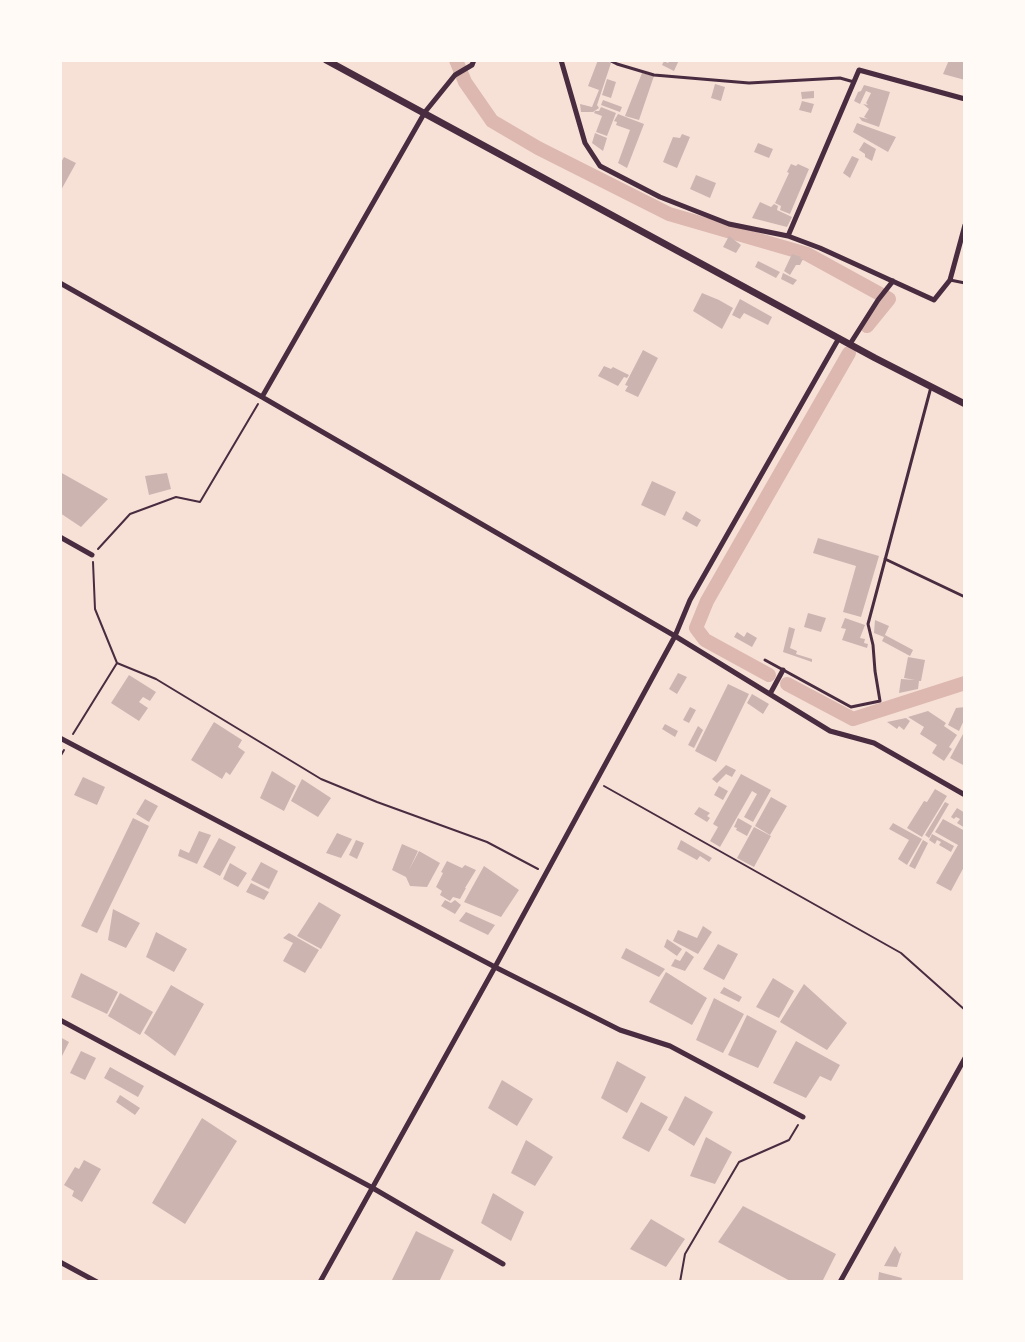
<!DOCTYPE html>
<style>
body{margin:0}
#map{position:relative;width:1025px;height:1342px;overflow:hidden;background:#f7e1d7;font-family:Mulish,sans-serif}
canvas{display:block}
.frame{position:absolute;inset:0;border:62px solid #fffaf5;pointer-events:none}
</style>
<div id="map">
<canvas width="1025" height="1342"></canvas>
<div class="frame"></div>
</div>
<script>
const ctx = document.querySelector('canvas').getContext('2d');
ctx.lineJoin = 'round';
function shape(rows) {
  const path = new Path2D();
  for (const r of rows) {
    path.moveTo(r[0], r[1]);
    for (let i = 2; i < r.length; i += 2) path.lineTo(r[i], r[i + 1]);
  }
  return path;
}
function trace(path, color, width, dash) {
  ctx.strokeStyle = color;
  ctx.lineWidth = width;
  ctx.lineCap = dash ? 'butt' : 'round';
  ctx.setLineDash(dash || []);
  ctx.stroke(path);
}
function paint(path, color) {
  ctx.fillStyle = color;
  ctx.fill(path, 'evenodd');
}
const canal = shape([
 [456,60,465,82,492,121,538,148,669,214,807,254,889,299,867,326],
 [769,675,705,640,696,628,707,601,849,353],
 [787,684,853,719,965,683]
]);
const building = shape([
 [598,60,604,60,611,63,597,105,599,108,593,112,581,112,580,104,592,107,599,90,588,86],
 [670,60,679,60,674,71,662,65,664,61,668,63],
 [949,60,965,60,965,80,943,74],
 [642,73,654,76,639,120,625,116],
 [607,79,616,82,611,98,602,95],
 [715,84,725,87,721,101,711,98],
 [864,85,890,92,879,127,862,121,859,117,868,119,864,117,869,109,863,104,868,105,866,103,871,93,866,91,860,104,854,101,858,92,861,91],
 [814,91,814,98,802,99,801,92],
 [603,100,622,107,620,112,601,105],
 [802,101,814,104,811,113,799,110],
 [601,107,616,113,607,136,596,132,602,116,594,113,595,111,599,111],
 [618,114,644,124,627,168,618,163,630,130,616,125,617,122,614,121],
 [857,123,896,137,888,152,853,132],
 [595,133,607,138,603,151,592,143],
 [682,134,690,137,677,168,663,162,673,137,680,138],
 [864,142,876,149,872,161,865,157,865,154,859,150],
 [758,143,773,149,769,158,754,152],
 [852,156,859,159,850,178,843,173],
 [64,157,76,163,60,192,60,164],
 [791,164,796,166,798,164,809,169,790,214,780,210,781,206,775,203,789,173,787,172],
 [696,175,716,183,710,198,690,189],
 [760,202,771,207,774,204,778,206,777,210,792,217,787,227,752,218],
 [729,236,741,245,736,253,723,247],
 [792,254,801,257,800,259,803,259,800,265,796,265,790,275,784,271],
 [758,261,780,272,776,278,755,267],
 [783,273,797,280,793,285,781,279],
 [702,293,719,300,733,308,722,329,693,311],
 [740,299,772,317,768,325,744,313,740,319,732,315],
 [643,350,658,358,638,397,625,391,628,386,625,385],
 [604,366,611,369,613,367,629,375,627,378,624,377,618,386,598,376],
 [60,472,108,499,81,527,60,513],
 [167,473,171,489,149,495,145,476],
 [652,481,676,492,665,516,641,505],
 [686,511,701,520,697,527,682,519],
 [818,538,879,556,861,617,843,612,856,566,813,553],
 [808,613,826,618,821,632,804,627],
 [845,618,865,625,860,638,865,639,864,643,868,644,867,648,842,640,846,629,841,628],
 [875,620,889,626,884,637,874,633],
 [789,627,795,629,790,648,797,651,796,654,812,659,812,662,783,652],
 [737,632,744,637,747,632,757,638,752,647,734,637],
 [885,635,913,650,910,656,882,641],
 [908,657,925,660,921,681,919,681,918,689,899,693,901,679,915,680,904,678],
 [678,673,687,677,677,694,669,689],
 [129,675,156,692,150,701,143,697,139,702,148,708,139,721,111,703],
 [728,684,749,694,716,762,695,751],
 [752,694,769,704,763,714,747,703],
 [690,707,696,710,689,723,683,720],
 [965,707,965,718,959,731,948,725,956,708],
 [928,711,946,723,944,726,957,735,949,747,952,749,944,761,932,753,937,745,920,734,924,727,908,717],
 [906,718,910,721,904,730,899,726,897,729,887,722],
 [214,722,242,740,238,747,245,752,230,775,226,772,222,779,191,760],
 [665,724,678,731,675,737,662,729],
 [698,726,703,730,694,748,688,745],
 [963,734,965,735,965,766,950,758],
 [726,765,736,770,732,777,726,774,717,783,712,779],
 [272,771,296,786,284,811,260,798],
 [741,774,771,790,753,822,744,817,757,794,752,791,720,847,710,841,718,827,713,824],
 [83,777,105,787,97,805,74,795],
 [302,779,331,798,318,817,291,801],
 [719,786,728,791,723,800,714,795],
 [935,789,947,796,922,837,907,828,924,801,927,802],
 [771,797,787,806,770,835,755,826],
 [145,799,158,806,149,822,136,814],
 [945,802,949,804,929,838,925,835],
 [699,807,710,813,707,816,710,818,707,822,694,814],
 [957,808,965,813,965,828,957,823,960,819,956,817,954,819,951,817],
 [133,818,149,826,97,933,81,926],
 [738,818,752,826,747,836,736,830,737,828,734,827],
 [943,819,965,831,965,865,951,891,936,883,958,845,935,832],
 [893,823,922,839,907,865,898,859,909,840,889,829],
 [754,827,771,836,754,867,737,858],
 [199,831,211,835,197,864,178,856,180,849,189,853],
 [337,833,352,839,341,858,326,853],
 [932,834,954,846,951,852,939,845,941,842,937,840,935,844,929,840],
 [219,838,236,847,220,876,203,867],
 [356,840,364,843,357,859,349,855],
 [681,840,712,858,709,862,700,856,697,860,677,849],
 [923,840,928,843,915,869,909,866],
 [402,844,418,851,409,870,419,851,440,863,427,887,410,886,406,877,392,870],
 [447,861,462,868,465,865,476,870,465,888,466,888,460,899,453,897,450,901,440,895,442,891,436,887,443,873,441,872],
 [261,862,278,871,269,889,251,880],
 [230,863,247,873,238,887,223,879],
 [484,866,519,890,501,917,464,902],
 [251,883,269,892,264,900,246,892],
 [445,900,451,903,455,900,461,905,455,914,441,906],
 [319,902,341,915,321,949,297,936],
 [113,909,140,923,126,948,108,940],
 [466,912,495,925,488,935,459,921],
 [703,926,712,932,698,954,673,941,678,930,697,938],
 [156,932,187,949,174,972,146,957],
 [289,933,319,950,305,973,283,961,293,943,283,938],
 [667,939,682,949,677,956,664,947],
 [718,944,738,954,724,980,703,969],
 [626,948,665,969,659,977,621,958],
 [686,951,694,957,685,971,671,966,675,959,680,961],
 [666,972,707,998,692,1025,649,1002],
 [81,973,118,992,107,1014,71,997],
 [773,978,794,991,779,1018,756,1007],
 [804,984,847,1023,827,1050,780,1022],
 [171,985,204,1004,175,1056,144,1033],
 [724,987,742,997,739,1002,720,993],
 [120,993,153,1012,140,1035,108,1016],
 [714,998,744,1014,723,1053,696,1040],
 [747,1015,777,1031,758,1068,728,1055],
 [60,1037,69,1042,60,1060],
 [796,1041,840,1065,831,1081,820,1076,806,1098,773,1083],
 [81,1051,96,1058,85,1080,70,1073],
 [617,1061,646,1077,627,1113,601,1098],
 [110,1067,144,1086,138,1097,104,1078],
 [502,1080,533,1099,517,1126,488,1108],
 [120,1095,140,1108,135,1115,116,1102],
 [685,1096,713,1112,694,1146,668,1130],
 [641,1102,668,1117,649,1152,622,1138],
 [202,1118,237,1141,185,1224,152,1203],
 [706,1137,732,1152,715,1184,690,1176],
 [526,1140,553,1157,535,1186,511,1173],
 [84,1160,101,1169,82,1202,72,1196,74,1191,64,1185,75,1167,79,1169],
 [493,1193,524,1212,511,1241,481,1223],
 [743,1206,836,1254,822,1282,792,1282,718,1242],
 [651,1219,685,1239,666,1267,630,1249],
 [416,1231,454,1250,439,1282,391,1282],
 [895,1246,900,1254,902,1251,897,1267,884,1266],
 [879,1272,902,1278,901,1282,878,1282]
]);
const path = shape([
 [98,549,130,514,176,497,200,502,258,404],
 [117,663,156,679,321,779,377,802,487,842,538,869],
 [73,734,117,663,95,609,93,562],
 [60,757,64,750],
 [604,786,901,953,965,1010],
 [680,1282,685,1254,739,1162,789,1140,798,1125]
]);
const service = shape([
 [609,60,617,64,654,75,749,83,840,78,854,82],
 [950,280,965,283],
 [885,559,965,597],
 [765,660,851,707,880,701,875,671,873,645,868,624,931,387]
]);
const minor = shape([
 [561,60,585,143,600,166,660,197,729,224,788,236,820,248,934,300,950,280,965,225],
 [788,236,859,70,965,99],
 [60,283,262,397,675,636,830,731,874,743,965,795],
 [850,344,878,300,893,281],
 [262,397,425,112,455,75,472,65,474,60],
 [60,537,92,555],
 [770,694,783,670],
 [60,738,495,967,620,1030,670,1046,803,1117],
 [60,1020,371,1187,503,1264],
 [60,1262,97,1282],
 [320,1282,495,967,675,636,690,600,839,338],
 [840,1282,965,1058]
]);
const tertiary = shape([
 [326,60,875,358,965,404]
]);
trace(canal, '#dcb8b0', 14);
paint(building, '#ccb4b1');
trace(path, '#4a2c40', 2);
trace(service, '#4a2c40', 3);
trace(minor, '#4a2c40', 5);
trace(tertiary, '#4a2c40', 7);
</script>
